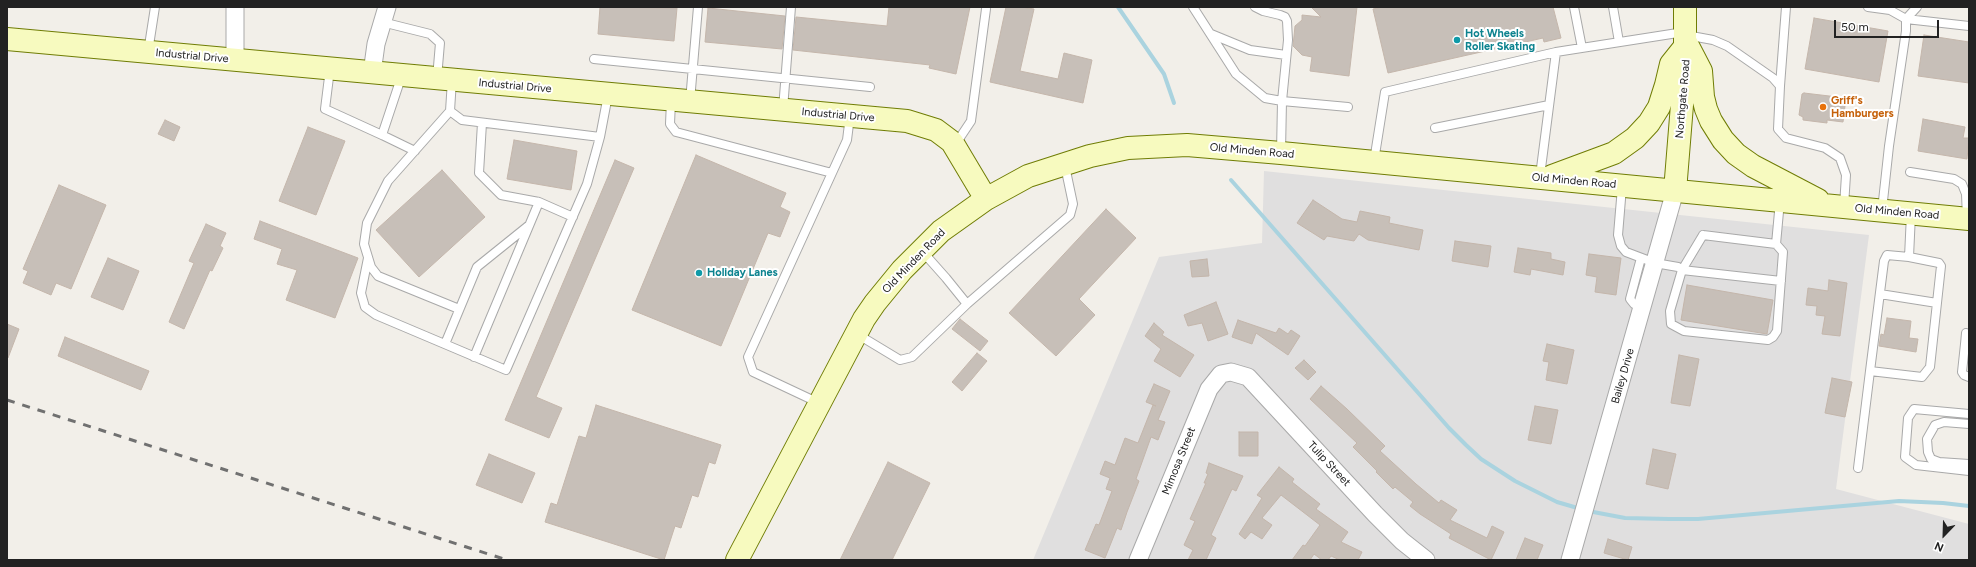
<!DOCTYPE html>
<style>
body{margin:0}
#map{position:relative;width:1976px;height:567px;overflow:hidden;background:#f2efe9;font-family:Figtree,sans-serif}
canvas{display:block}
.frame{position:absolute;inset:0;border:8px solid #222;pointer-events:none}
.north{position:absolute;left:1924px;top:515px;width:40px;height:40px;-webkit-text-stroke:3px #fff;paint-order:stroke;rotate:203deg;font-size:11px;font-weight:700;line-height:16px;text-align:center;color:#222}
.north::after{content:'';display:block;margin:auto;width:14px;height:18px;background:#222;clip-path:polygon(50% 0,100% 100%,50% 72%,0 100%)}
.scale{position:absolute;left:1834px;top:20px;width:105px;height:18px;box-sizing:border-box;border:2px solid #222;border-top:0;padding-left:5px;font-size:12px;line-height:14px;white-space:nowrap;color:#222;-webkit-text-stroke:3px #fff;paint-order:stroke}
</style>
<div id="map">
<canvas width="1976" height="567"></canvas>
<div class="frame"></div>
<div class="north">N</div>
<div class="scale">50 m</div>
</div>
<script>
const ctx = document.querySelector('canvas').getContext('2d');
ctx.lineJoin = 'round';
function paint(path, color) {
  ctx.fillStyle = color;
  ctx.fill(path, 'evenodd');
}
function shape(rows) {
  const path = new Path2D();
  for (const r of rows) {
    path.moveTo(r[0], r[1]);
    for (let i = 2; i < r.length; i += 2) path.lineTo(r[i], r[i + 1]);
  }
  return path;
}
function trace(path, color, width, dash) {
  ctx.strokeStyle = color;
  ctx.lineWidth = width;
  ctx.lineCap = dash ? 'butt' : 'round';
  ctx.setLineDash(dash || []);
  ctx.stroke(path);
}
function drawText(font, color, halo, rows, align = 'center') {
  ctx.font = font + ' Figtree,sans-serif';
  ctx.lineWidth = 4;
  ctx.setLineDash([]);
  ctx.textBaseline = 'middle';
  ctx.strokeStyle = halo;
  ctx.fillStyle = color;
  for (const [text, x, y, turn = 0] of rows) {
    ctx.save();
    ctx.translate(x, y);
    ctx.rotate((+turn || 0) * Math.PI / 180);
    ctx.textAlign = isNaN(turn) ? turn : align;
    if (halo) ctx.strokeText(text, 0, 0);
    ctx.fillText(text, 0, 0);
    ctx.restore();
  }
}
const residential = shape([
 [1264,171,1869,235,1836,489,1969,524,1969,560,1033,560,1159,257,1262,243]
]);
const stream = shape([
 [1118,7,1164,74,1174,103],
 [1231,180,1449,428,1466,445,1481,459,1515,481,1557,502,1581,509],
 [1588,511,1625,518,1669,519,1698,519,1899,501,1943,503,1969,506]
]);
const building = shape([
 [600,7,677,8,674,41,598,34,600,7],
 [889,7,970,7,956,74,929,68,930,65,793,50,796,17,887,26,889,7],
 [1006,7,1022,7,1034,9,1020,71,1058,79,1064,53,1092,60,1083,103,990,82,1006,7],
 [1311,7,1357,7,1349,76,1310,71,1312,57,1302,55,1293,46,1295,26,1302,20,1302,15,1321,17,1311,7],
 [1382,7,1553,7,1561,38,1544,42,1543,38,1388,73,1373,9,1382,7],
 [708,8,785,16,782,49,705,42,708,8],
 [1814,18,1888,31,1879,82,1805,69,1814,18],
 [1924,35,1969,42,1969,83,1918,76,1924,35],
 [1804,93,1846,98,1843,122,1827,120,1827,123,1803,120,1803,117,1799,115,1802,94,1804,93],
 [1923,119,1965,127,1963,138,1969,138,1967,159,1918,151,1923,119],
 [165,120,180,127,174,141,158,134,165,120],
 [308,127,345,141,316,215,279,201,308,127],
 [514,140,577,151,571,190,507,179,514,140],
 [696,155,786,193,780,207,790,212,780,237,768,233,721,346,632,310,696,155],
 [615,160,634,168,536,397,562,408,549,438,505,420,615,160],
 [442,170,485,217,419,277,376,230,442,170],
 [59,185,106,205,71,289,56,283,51,295,23,283,28,271,23,269,59,185],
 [1313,200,1342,219,1357,222,1360,211,1390,217,1389,223,1423,230,1419,250,1368,240,1359,234,1354,241,1327,236,1324,240,1297,223,1313,200],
 [1106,209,1136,238,1079,299,1095,315,1056,356,1009,313,1106,209],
 [260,221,358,258,335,318,286,300,297,270,277,264,282,249,254,239,260,221],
 [206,224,226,233,220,246,223,248,212,271,210,270,184,329,169,322,194,263,189,261,206,224],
 [1455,241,1491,246,1488,267,1452,261,1455,241],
 [1518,248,1551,253,1551,259,1565,262,1563,275,1531,269,1530,275,1514,272,1518,248],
 [1589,254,1621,258,1616,295,1595,292,1597,277,1586,275,1589,254],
 [108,258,139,271,123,310,91,297,108,258],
 [1207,259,1209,276,1192,277,1190,261,1207,259],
 [1829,280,1847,283,1840,336,1822,334,1825,316,1816,315,1817,306,1806,305,1808,288,1828,291,1829,280],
 [1687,285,1773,300,1767,334,1681,320,1687,285],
 [1216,302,1228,334,1208,341,1202,323,1188,326,1184,315,1216,302],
 [1887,318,1911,321,1909,338,1918,339,1916,352,1879,346,1881,334,1884,335,1887,318],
 [960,319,988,341,980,351,952,329,960,319],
 [1238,320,1276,333,1279,328,1288,334,1291,330,1300,336,1288,355,1256,333,1252,344,1232,337,1238,320],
 [1154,323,1164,332,1162,335,1194,355,1180,377,1154,361,1161,349,1145,336,1154,323],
 [7,324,19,329,8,358,7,358,7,324],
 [65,337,149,371,141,390,58,356,65,337],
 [1547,344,1574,350,1567,384,1546,380,1549,362,1543,361,1547,344],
 [977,353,987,361,962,391,952,382,977,353],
 [1679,355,1699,359,1690,406,1671,403,1679,355],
 [1304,360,1316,372,1308,380,1295,368,1304,360],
 [1832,378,1852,382,1845,417,1825,413,1832,378],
 [1154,384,1170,391,1158,420,1165,422,1158,440,1151,437,1136,479,1139,481,1127,512,1121,530,1117,528,1105,558,1085,550,1096,524,1099,525,1112,491,1106,489,1110,478,1100,474,1105,461,1115,465,1125,438,1138,443,1153,405,1156,406,1146,402,1154,384],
 [1321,386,1347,409,1385,446,1380,451,1416,484,1439,503,1441,500,1457,510,1450,520,1487,538,1492,526,1504,532,1491,560,1449,538,1451,534,1420,514,1410,506,1413,502,1395,487,1393,489,1376,472,1377,471,1353,447,1357,443,1310,399,1321,386],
 [596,405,721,445,715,464,709,462,698,497,692,495,681,528,675,526,664,560,545,522,551,503,557,505,579,436,586,438,596,405],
 [1535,406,1558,410,1551,444,1528,440,1535,406],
 [1239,432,1258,432,1258,456,1239,456,1239,432],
 [1653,449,1676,454,1668,489,1646,484,1653,449],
 [489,454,535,473,522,503,476,485,489,454],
 [888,462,930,483,892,560,840,560,888,462],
 [1209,463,1243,476,1236,491,1232,489,1211,535,1216,538,1206,560,1188,560,1193,550,1184,545,1195,521,1190,519,1206,483,1204,483,1208,474,1206,473,1209,463],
 [1279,467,1294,479,1292,482,1320,504,1316,509,1348,532,1341,542,1362,552,1358,560,1340,560,1331,556,1328,560,1322,560,1314,554,1310,560,1292,560,1303,545,1305,546,1320,525,1281,495,1262,518,1272,525,1262,539,1251,532,1245,539,1239,534,1262,498,1257,495,1279,467],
 [1525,538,1543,545,1537,560,1516,560,1525,538],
 [1608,539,1632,547,1628,560,1604,553,1608,539]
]);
const lane = shape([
 [1193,7,1236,74,1265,98,1282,101,1281,152],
 [1255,7,1263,11,1280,15,1285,17,1287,21,1288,40,1282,101,1348,107],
 [1574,7,1582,48],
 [1613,7,1619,42],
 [1868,7,1890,10,1906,19,1906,31,1889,146,1882,210],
 [1906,19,1969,26],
 [1906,19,1917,7],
 [382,22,430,34,440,43,437,78],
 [1211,34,1250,50,1286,55],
 [1686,35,1713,40,1727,46,1773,78,1780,86,1778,129,1786,138,1825,148,1840,158,1846,175,1844,206],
 [148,52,155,7],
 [594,59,870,87],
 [330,69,325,109,382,135],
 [402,75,382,135,415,151],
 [452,80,450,111,462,120,600,137,608,95],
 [1780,86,1786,7],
 [671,101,670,124,676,132,832,173],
 [690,101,698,7],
 [783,109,791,7],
 [450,111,388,181,367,223,364,244,371,267,378,276,459,309],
 [482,123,479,173,501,195,539,202,573,217],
 [1435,128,1549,105],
 [955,145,971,121,986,9],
 [1374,161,1385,92,1556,52],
 [1910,172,1954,179,1962,184,1966,194,1967,218],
 [1540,176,1556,52,1684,32],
 [1622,187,1618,235,1621,246,1626,252,1655,263,1678,267,1682,270,1781,281],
 [1703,235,1776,244,1783,252,1777,331,1773,337,1768,340,1684,331,1671,324,1670,311,1682,270,1703,235],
 [1776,244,1780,201],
 [368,258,361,293,365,307,376,315,506,370,587,184,600,137],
 [1641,258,1630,299,1634,304,1642,307],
 [1880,294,1937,303],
 [967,304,1070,215,1073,204,1065,166],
 [1966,333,1965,344,1969,344],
 [857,334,900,360,912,357,967,304,946,278,922,251],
 [445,344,477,267,528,226],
 [1965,344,1962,372,1964,375,1969,377],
 [474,357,539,202],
 [1870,371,1884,261,1887,255,1909,257],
 [819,403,753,372,748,357,847,140,850,116],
 [1969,414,1914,409,1908,418,1905,457,1916,465,1969,471],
 [1969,424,1944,422,1935,425,1927,439,1928,452,1931,459,1939,462,1969,464],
 [1858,468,1870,371,1922,377,1930,367,1941,266,1939,263,1909,257,1911,214]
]);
const street = shape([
 [235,60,235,7],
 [372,73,376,44,387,7],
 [1138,560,1209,389,1221,374,1231,372,1248,377,1375,514,1402,541,1426,560],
 [1570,560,1675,191]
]);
const secondary = shape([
 [7,39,907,121,936,130,952,142,986,199],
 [1552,176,1614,153,1635,138,1649,123,1659,107,1666,85,1671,64,1687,44,1701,71,1703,97,1706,109,1711,121,1723,140,1736,154,1753,166,1818,200],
 [1675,191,1685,68,1685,7],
 [737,560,864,319,875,303,902,270,941,231,986,199,1028,176,1090,156,1128,148,1187,145,1281,153,1969,219]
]);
const rail = shape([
 [7,400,507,560]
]);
const markers = [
 [1457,40,4,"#0f9aa8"],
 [1823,107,4,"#e8710a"],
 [699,273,4,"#0f9aa8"]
];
const cultureNames = [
 ["Hot Wheels",1465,34],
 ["Roller Skating",1465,47],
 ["Holiday Lanes",707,273]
];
const streetNames = [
 ["Industrial Drive",192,56,5],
 ["Industrial Drive",515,86,5],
 ["Northgate Road",1683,99,-85],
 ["Industrial Drive",838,115,5],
 ["Old Minden Road",1252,151,5],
 ["Old Minden Road",1574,181,5],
 ["Old Minden Road",1897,212,5],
 ["Old Minden Road",914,261,-46],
 ["Bailey Drive",1623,376,-74],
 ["Mimosa Street",1179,461,-68],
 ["Tulip Street",1329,464,47]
];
const foodNames = [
 ["Griff's",1831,101],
 ["Hamburgers",1831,114]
];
paint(residential, '#e0dfdf');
trace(stream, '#aad3df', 4);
paint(building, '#c7bfb8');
trace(building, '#c4b6ab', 1);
trace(lane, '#a9a9a9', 10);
trace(street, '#a9a9a9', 19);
trace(secondary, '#707d05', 24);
trace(lane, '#fff', 8);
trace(street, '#fff', 17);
trace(secondary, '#f7fabf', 22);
trace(rail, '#707070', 3, [8, 8]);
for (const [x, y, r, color] of markers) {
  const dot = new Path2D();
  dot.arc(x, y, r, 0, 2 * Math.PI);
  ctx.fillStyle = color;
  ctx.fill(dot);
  trace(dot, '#fff', 1.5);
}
drawText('bold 11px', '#0d838f', '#fff', cultureNames, 'left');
drawText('11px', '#222', '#fff', streetNames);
drawText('bold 11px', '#c56008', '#fff', foodNames, 'left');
</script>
